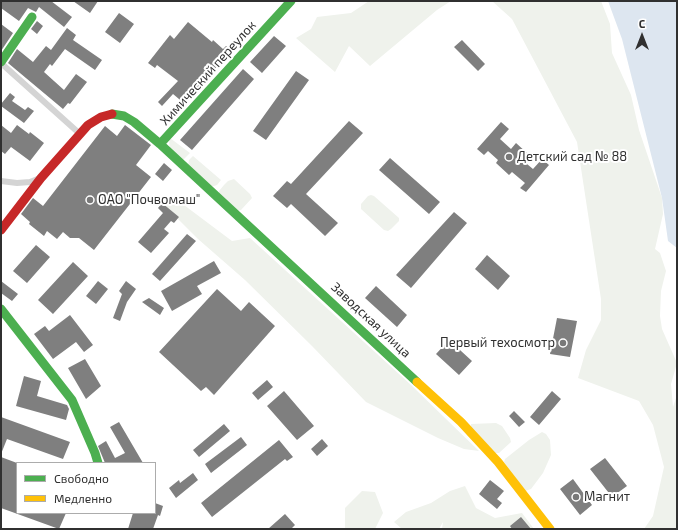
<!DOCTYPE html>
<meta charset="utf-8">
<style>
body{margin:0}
#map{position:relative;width:678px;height:530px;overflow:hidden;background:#fff;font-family:"Exo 2",sans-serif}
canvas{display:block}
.frame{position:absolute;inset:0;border:2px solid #303030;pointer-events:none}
.legend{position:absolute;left:16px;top:462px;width:140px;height:52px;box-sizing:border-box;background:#fff;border:1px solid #acacac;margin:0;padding:5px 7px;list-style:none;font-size:12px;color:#303030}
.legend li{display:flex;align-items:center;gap:8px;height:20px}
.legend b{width:20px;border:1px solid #acacac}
.north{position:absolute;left:622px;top:16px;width:40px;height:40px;-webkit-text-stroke:3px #fff;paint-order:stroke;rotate:0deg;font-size:11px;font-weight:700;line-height:16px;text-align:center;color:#303030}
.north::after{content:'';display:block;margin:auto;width:14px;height:18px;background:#303030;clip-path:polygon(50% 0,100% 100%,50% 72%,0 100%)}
</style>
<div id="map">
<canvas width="678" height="530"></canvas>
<div class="frame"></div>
<ul class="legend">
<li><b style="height:5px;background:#4caf50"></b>Свободно</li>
<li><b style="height:5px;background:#ffc107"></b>Медленно</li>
</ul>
<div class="north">С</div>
</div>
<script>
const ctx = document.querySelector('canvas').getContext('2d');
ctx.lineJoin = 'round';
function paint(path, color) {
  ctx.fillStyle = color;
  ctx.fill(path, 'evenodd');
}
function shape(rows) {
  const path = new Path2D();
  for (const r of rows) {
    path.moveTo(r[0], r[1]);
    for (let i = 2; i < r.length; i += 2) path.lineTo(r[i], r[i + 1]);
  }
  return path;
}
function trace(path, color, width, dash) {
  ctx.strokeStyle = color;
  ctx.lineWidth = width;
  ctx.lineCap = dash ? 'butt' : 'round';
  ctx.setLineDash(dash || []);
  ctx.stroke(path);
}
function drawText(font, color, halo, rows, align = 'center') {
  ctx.font = font + ' "Exo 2",sans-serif';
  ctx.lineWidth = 4;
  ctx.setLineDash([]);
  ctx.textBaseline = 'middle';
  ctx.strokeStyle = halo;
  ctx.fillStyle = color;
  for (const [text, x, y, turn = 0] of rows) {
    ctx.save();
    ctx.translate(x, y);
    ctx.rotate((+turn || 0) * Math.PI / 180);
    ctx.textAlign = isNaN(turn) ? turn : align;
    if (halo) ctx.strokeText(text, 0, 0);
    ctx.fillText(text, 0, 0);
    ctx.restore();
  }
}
const green = shape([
 [369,1,451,1,437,10,370,66,349,46,335,72,296,38,311,29,317,17,351,13],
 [492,1,601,1,610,24,612,53,631,95,639,130,662,198,663,214,655,249,660,253,666,271,661,291,660,316,662,329,677,363,671,384,673,407,677,395,677,529,644,529,653,516,664,467,653,425,639,401,578,378,586,350,601,320,601,299,577,142,512,19],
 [170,138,190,153,182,161,170,149,169,143],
 [193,156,221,180,217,185,211,187,188,166,189,160],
 [234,179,250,194,252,198,241,210,237,211,219,195,219,191,224,185,228,181],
 [371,195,374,196,399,218,399,221,391,229,388,231,384,230,361,209,361,204,368,196],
 [172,196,232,241,250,238,410,384,479,451,464,449,438,438,366,402,312,346,245,280,198,239,161,202],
 [496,423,502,426,510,438,511,442,499,453,495,453,471,427,471,424],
 [542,432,546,434,550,440,551,455,543,473,531,489,525,491,504,462,505,459,529,440],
 [465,486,476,508,495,518,522,513,534,529,442,529,443,522,439,529,402,529,394,522,406,512,431,503,450,491],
 [362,491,375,492,383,513,375,529,345,529,345,508]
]);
const water = shape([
 [608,1,677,1,677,248,668,241,662,198,622,39]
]);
const building = shape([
 [1,1,51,1,72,17,64,27,39,7,36,12,28,8,19,21,1,8],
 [73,1,98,1,90,13],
 [119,13,134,24,120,43,105,32],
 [37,21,43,26,37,34,31,29],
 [188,22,212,42,213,40,223,49,226,46,231,50,185,104,173,94,162,106,158,102,178,81,157,65,155,68,148,63,170,35,174,39],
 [1,24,13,33,1,51],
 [67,28,76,35,73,40,102,60,95,70,65,49,52,66,50,64,44,72,64,90,76,74,87,82,70,104,68,103,63,109,8,63,17,49,33,62,46,46,51,50],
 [274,36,286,46,262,73,250,62],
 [462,40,485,64,478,71,454,47],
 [243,69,254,79,192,150,180,140],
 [296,71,309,80,266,140,253,131],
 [10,93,15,97,12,101,25,110,28,107,34,111,24,123,1,106,1,104],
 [349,121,363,133,306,194,338,223,325,236,291,204,287,208,273,196,287,181,291,184],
 [501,122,509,129,500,139,511,149,516,143,527,153,521,159,533,169,542,159,549,165,526,192,520,188,525,183,512,172,509,175,496,163,498,160,488,151,484,155,477,149],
 [1,125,11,133,17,125,29,134,30,132,44,143,30,161,11,147,5,154,1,151],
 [125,125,151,145,136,165,151,177,94,250,79,238,70,238,63,232,57,239,47,231,44,236,29,224,30,222,21,214,33,198,43,206,105,126,117,136],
 [390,158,440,202,429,214,379,170],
 [164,163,172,170,163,181,155,174],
 [162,203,179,217,174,223,171,221,164,229,169,233,151,253,138,242,163,213,158,208],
 [454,212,467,223,411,288,396,275],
 [187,234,196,241,160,281,152,274],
 [36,245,50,257,27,283,13,271],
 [487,255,510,276,498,290,475,269],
 [214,261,221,273,197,286,202,294,172,311,161,291],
 [73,262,88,276,53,314,38,300],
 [1,281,18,294,12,301,1,293],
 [98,281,108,289,96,304,86,296],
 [126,281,136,289,127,302,120,321,113,318,122,294,119,291],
 [376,286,407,315,397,327,365,298],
 [217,289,241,311,249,302,275,326,214,395,206,387,201,391,159,352],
 [149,298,164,308,160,315,142,302],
 [70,315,93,345,84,352,76,342,53,359,34,334,45,326,49,331],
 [557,318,577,321,570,357,550,354],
 [449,340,472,361,459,375,436,354],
 [85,359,101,386,86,399,68,368],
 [24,376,41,381,37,396,67,405,69,409,66,420,16,406],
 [267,380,273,387,258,400,252,393],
 [284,391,314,426,297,440,267,406],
 [552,391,561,399,539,425,530,417],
 [514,411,525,422,519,427,509,416],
 [1,417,70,442,63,459,7,439,1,454],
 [119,422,143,463,105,463,98,446,106,441,115,458,125,453,110,427],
 [224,424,230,431,199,457,193,450],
 [241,437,247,445,211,473,205,464],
 [322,439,328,446,317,456,311,449],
 [279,440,293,457,287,461,285,459,212,517,201,503],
 [1,457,17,463,17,513,66,513,59,529,1,508],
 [605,458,627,486,612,497,590,469],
 [193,473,198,480,176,498,169,488,179,480,180,483],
 [573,479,592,505,580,515,560,489],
 [490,480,504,491,497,499,502,503,497,509,479,494],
 [155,503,163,506,160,516,158,515,153,529,128,529,133,513,155,513],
 [285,514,295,525,291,529,268,529],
 [521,517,531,529,512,529,510,526]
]);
const street = shape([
 [1,63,80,134],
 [1,181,17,183,30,182,40,178]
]);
const fast = shape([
 [1,62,32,17],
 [112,114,124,116,134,122,160,144,417,382],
 [160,144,291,1],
 [1,309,72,400,95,453,98,463]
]);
const slow = shape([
 [417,382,461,422,498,462,550,529]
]);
const jam = shape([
 [1,230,41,178,88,125,101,117,112,114]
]);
const markers = [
 [509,157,4,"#787878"],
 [90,200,4,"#787878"],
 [563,343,4,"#787878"],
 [576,497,4,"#787878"]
];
const streetNames = [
 ["Химический переулок",208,73,-48],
 ["Заводская улица",371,320,43]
];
const poiNames = [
 ["Детский сад № 88",517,157],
 ["ОАО \"Почвомаш\"",98,200],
 ["Первый техосмотр",555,343,"right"],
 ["Магнит",584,497]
];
paint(green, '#eff2ec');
paint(water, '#dde6f0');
paint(building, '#7f7f7f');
trace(street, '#d4d4d4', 6);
trace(fast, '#4caf50', 9);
trace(slow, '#ffc107', 9);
trace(jam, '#c62828', 9);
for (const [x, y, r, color] of markers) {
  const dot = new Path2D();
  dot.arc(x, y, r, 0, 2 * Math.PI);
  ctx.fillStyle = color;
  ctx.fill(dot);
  trace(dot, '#fff', 1.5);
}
drawText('13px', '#303030', '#fff', streetNames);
drawText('13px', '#303030', '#fff', poiNames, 'left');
</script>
